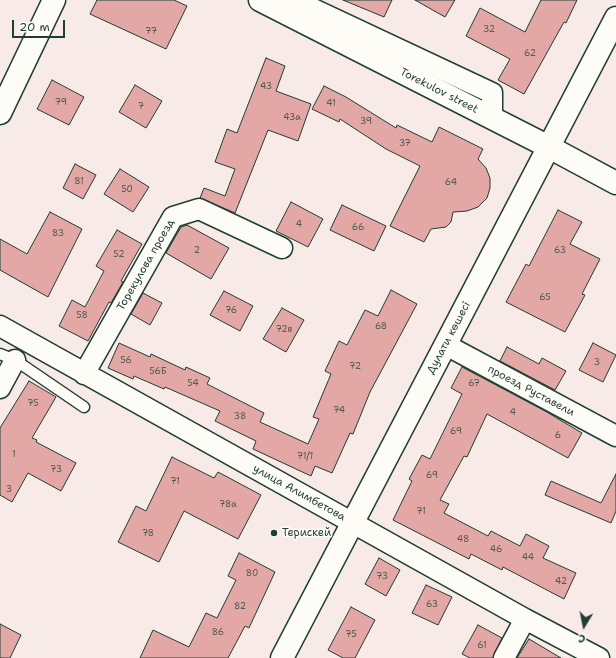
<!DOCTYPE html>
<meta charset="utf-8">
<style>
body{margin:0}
#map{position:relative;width:616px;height:658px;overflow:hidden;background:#f8ebe7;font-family:"Shantell Sans",sans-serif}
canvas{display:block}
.north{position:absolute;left:564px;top:606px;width:40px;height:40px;-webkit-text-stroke:3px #fdfcf7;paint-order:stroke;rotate:190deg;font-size:11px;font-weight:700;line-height:16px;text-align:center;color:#1f3d34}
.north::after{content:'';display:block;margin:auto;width:14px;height:18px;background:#1f3d34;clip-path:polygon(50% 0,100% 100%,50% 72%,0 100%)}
.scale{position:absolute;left:12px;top:20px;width:53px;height:18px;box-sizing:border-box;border:2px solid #1f3d34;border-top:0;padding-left:5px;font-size:12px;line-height:14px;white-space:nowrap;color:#1f3d34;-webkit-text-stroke:3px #fdfcf7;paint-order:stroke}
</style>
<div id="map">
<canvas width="616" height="658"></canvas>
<div class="north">С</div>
<div class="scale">20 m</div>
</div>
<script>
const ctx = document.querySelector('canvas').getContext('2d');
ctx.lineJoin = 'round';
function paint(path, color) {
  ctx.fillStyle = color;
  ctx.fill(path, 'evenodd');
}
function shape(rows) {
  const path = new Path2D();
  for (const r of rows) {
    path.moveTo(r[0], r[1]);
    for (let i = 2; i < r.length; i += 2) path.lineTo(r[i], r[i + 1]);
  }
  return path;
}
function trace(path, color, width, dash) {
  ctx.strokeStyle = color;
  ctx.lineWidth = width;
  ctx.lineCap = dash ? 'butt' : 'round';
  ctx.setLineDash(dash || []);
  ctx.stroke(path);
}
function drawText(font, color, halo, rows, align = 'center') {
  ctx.font = font + ' "Shantell Sans",sans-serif';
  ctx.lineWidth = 3;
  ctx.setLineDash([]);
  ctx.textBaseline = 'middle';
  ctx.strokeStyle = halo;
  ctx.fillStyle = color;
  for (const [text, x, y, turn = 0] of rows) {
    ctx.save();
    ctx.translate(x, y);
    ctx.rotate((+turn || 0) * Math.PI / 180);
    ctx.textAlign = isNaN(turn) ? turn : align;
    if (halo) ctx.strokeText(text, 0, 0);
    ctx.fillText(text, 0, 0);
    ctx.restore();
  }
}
const building = shape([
 [97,0,174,0,187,6,166,49,90,14,97,0],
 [343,0,392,0,384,17,343,0],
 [415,0,455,0,445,17,415,0],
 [541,0,577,0,566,23,564,22,524,94,498,80,510,59,466,36,480,8,525,32,541,0],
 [266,58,285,66,276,91,311,104,298,141,268,130,235,213,200,198,204,188,225,196,235,169,215,162,227,129,237,133,266,58],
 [52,80,84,97,69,125,37,109,52,80],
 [135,85,162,101,146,128,119,112,135,85],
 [324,86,346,97,396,128,397,125,432,142,439,127,483,149,478,159,486,168,490,178,490,188,487,198,478,207,467,211,453,212,451,222,446,227,431,229,424,242,390,226,420,166,386,149,340,119,339,122,312,109,324,86],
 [75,164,96,175,83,199,63,188,75,164],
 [120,169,149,187,133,212,104,194,120,169],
 [291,202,323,219,308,247,276,231,291,202],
 [342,205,386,226,374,251,330,230,342,205],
 [558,210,582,222,570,244,600,259,582,294,585,295,565,332,506,302,526,264,529,266,558,210],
 [50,212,82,229,48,297,0,270,0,239,27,254,50,212],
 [187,225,229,248,211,279,166,253,181,227,187,225],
 [117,230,142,244,121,281,123,282,111,303,109,302,88,341,59,326,72,300,85,307,104,271,96,266,117,230],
 [391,290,417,304,370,392,353,434,350,433,332,473,315,466,311,476,253,449,256,441,215,421,220,411,165,387,164,389,134,376,133,379,108,368,119,343,150,357,151,354,185,370,186,367,210,378,207,384,264,413,260,422,308,444,319,419,313,417,331,374,325,371,339,341,347,345,365,310,378,316,391,290],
 [224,291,253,306,240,331,210,315,224,291],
 [143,293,162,303,150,325,131,314,143,293],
 [282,308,304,320,286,352,263,339,282,308],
 [593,343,616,355,603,382,579,370,593,343],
 [507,347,539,364,542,358,566,371,555,390,500,361,507,347],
 [462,367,545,411,582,433,568,458,487,414,467,457,464,456,440,500,449,504,444,513,488,536,491,531,520,546,526,534,549,546,543,558,576,573,564,599,503,567,502,570,471,554,469,559,393,520,412,481,409,479,422,455,430,459,462,394,451,388,462,367],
 [29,381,56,397,32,438,37,440,36,442,76,463,61,491,28,473,12,502,0,495,0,428,29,381],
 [172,457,214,478,218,472,261,495,238,539,184,511,159,562,118,542,136,506,146,511,172,457],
 [616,474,616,511,611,523,545,495,551,481,601,503,616,474],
 [239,553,275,572,249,628,245,626,228,658,140,658,153,630,189,647,206,613,217,618,236,580,228,576,239,553],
 [379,558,400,570,386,596,365,584,379,558],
 [426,585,452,597,438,625,412,613,426,585],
 [351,607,375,620,355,658,343,658,328,650,351,607],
 [0,624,21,635,10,658,0,658,0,624],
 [478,625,502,638,493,658,470,658,462,654,478,625],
 [529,639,561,658,517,658,529,639]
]);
const lane = shape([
 [0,354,15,360,84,407]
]);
const street = shape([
 [294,0,492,93,492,118],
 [0,326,525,619,599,658],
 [446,345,616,436],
 [84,374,173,217,199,209,282,248],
 [0,388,15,360],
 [504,658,525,619]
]);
const secondary = shape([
 [260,0,549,147,616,183],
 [0,113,54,0],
 [282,658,616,18]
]);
const markers = [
 [274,533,4,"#1f3d34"]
];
const numberNames = [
 ["32",489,30],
 ["77",151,32],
 ["62",530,54],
 ["43",266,87],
 ["79",61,103],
 ["41",331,104],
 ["7",141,107],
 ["43а",292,118],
 ["39",366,122],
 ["37",405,144],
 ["81",79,182],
 ["64",451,183],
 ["50",127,190],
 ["4",299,225],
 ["66",358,228],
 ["83",58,234],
 ["2",197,251],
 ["63",560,251],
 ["52",119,255],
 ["65",545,298],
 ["76",231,311],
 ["58",82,316],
 ["68",381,327],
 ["72в",284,330],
 ["56",126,361],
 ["3",597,363],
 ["72",355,367],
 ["56Б",158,372],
 ["54",193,384],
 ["67",474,384],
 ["75",33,404],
 ["74",339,411],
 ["4",513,413],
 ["38",240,417],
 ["69",456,432],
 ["6",558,436],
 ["1",14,455],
 ["71/1",305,457],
 ["73",56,470],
 ["69",432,476],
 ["71",175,482],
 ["3",9,490],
 ["78а",228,505],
 ["71",421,512],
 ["78",148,534],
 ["48",463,540],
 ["46",496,550],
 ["44",528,558],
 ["80",252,574],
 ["73",382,577],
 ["42",561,582],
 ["63",432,605],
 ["82",240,607],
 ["86",218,633],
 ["75",351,635],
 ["61",482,646]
];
const streetNames = [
 ["Torekulov street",439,91,27],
 ["Торекулова проезд",146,265,-60],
 ["Дулати көшесі",449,338,-62],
 ["проезд Руставели",531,391,28],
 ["улица Алимбетова",299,493,29]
];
const poiNames = [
 ["Терискей",282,533]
];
paint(building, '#e3a8a5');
trace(building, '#1f3d34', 1);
trace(lane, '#1f3d34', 13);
trace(street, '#1f3d34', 23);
trace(secondary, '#1f3d34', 25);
trace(lane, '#fdfcf7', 10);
trace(street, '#fdfcf7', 20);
trace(secondary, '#fdfcf7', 22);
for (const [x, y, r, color] of markers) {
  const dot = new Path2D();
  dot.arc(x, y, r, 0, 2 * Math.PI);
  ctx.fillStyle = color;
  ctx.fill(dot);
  trace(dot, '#fdfcf7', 1.5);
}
drawText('9px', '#505850', null, numberNames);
drawText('11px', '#1f3d34', '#fdfcf7', streetNames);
drawText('11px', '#1f3d34', '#fdfcf7', poiNames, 'left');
</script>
